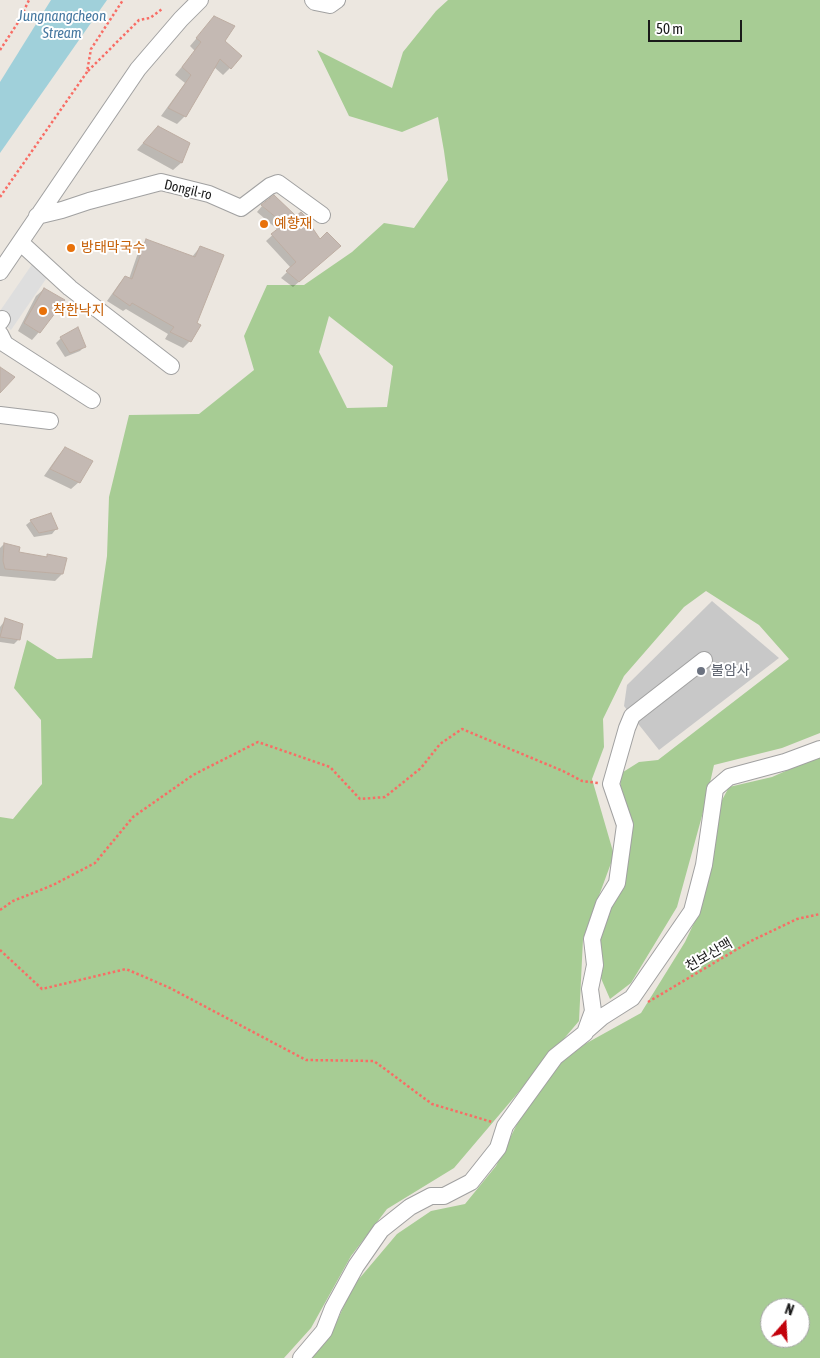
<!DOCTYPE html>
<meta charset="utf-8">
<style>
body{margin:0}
#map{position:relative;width:820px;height:1358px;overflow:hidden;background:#ece7e0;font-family:"Asap Condensed",sans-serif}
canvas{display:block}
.north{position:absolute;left:760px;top:1298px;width:50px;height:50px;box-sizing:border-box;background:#fff;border:1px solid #a3a3a3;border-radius:50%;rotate:19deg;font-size:14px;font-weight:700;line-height:20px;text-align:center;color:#1a1a1a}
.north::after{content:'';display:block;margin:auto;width:18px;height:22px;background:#c3020b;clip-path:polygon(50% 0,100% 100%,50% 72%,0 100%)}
.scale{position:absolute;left:648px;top:20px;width:94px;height:22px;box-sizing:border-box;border:2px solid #1a1a1a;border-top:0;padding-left:6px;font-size:15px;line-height:18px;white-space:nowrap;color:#1a1a1a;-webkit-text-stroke:4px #fff;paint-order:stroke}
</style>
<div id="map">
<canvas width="820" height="1358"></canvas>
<div class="north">N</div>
<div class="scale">50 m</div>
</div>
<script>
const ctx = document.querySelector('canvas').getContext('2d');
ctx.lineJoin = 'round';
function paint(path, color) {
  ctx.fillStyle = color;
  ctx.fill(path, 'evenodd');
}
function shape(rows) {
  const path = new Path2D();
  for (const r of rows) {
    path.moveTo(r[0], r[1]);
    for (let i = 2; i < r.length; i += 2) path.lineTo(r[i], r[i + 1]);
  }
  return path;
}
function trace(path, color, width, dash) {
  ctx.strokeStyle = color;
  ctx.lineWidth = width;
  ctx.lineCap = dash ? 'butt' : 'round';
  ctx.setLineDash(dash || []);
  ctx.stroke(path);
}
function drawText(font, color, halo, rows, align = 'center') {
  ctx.font = font + ' "Asap Condensed","Noto Sans KR",sans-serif';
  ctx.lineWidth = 4;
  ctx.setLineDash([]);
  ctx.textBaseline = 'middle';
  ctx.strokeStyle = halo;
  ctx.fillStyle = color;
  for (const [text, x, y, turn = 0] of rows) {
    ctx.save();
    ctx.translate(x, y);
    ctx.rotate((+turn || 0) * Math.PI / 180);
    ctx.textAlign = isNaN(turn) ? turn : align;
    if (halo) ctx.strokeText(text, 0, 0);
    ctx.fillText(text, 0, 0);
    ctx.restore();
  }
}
const religious = shape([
 [712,601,779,658,659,750,624,706,627,685]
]);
const forest = shape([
 [448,0,820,0,820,733,782,748,714,765,705,805,677,907,631,983,610,999,600,976,599,940,611,909,625,882,620,774,639,762,658,760,789,659,759,625,706,591,684,607,624,676,603,719,604,747,592,779,614,855,583,939,579,1021,454,1168,387,1209,351,1256,311,1328,284,1358,0,1358,0,817,13,819,42,784,41,720,14,688,27,640,57,659,92,658,107,556,109,497,129,415,199,414,254,370,244,336,267,285,304,285,352,252,384,223,414,228,448,180,444,151,438,117,402,132,349,116,317,50,392,88,403,52,436,11],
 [329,316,393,366,387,407,347,408,319,352],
 [820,756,820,1358,308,1358,332,1332,353,1286,397,1234,431,1211,465,1204,496,1166,519,1120,557,1066,585,1044,641,1013,685,942,702,906,721,802,729,787,772,777],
 [770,1308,800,1308,800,1338,770,1338]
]);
const parking = shape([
 [33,263,48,276,11,330,0,321,0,311]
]);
const water = shape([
 [51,0,107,0,0,153,0,82]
]);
const shadow = shape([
 [207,26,223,41,230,68,223,75,214,67,185,116,177,124,161,116,185,83,175,75,195,51,190,46],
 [150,135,188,144,181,163,173,170,137,150],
 [262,206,320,241,333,252,293,287,281,278,291,268,266,241,278,230,257,212],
 [147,240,192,257,200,247,190,341,183,348,165,339,168,334,126,309,123,311,107,301,119,284,125,277,129,279,140,247],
 [44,289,39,332,32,340,18,331,36,296],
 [61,338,84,347,80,351,65,357,56,343],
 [65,448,79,482,71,489,44,476,58,456],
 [31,521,56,529,52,534,34,537,26,525],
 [4,544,17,553,45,558,48,555,62,574,55,581,0,576,0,548],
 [6,619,18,640,14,644,0,642,0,627]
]);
const building = shape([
 [214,16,235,26,225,41,242,56,231,69,220,59,186,117,168,108,191,75,182,67,201,42,196,38,214,16],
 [158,126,190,143,182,163,143,143,158,126],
 [274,195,296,216,301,212,303,214,320,239,327,232,341,246,299,282,286,271,296,262,271,234,284,224,261,205,274,195],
 [146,239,195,257,200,246,224,255,197,323,201,325,191,342,170,332,174,327,132,303,130,306,113,294,125,276,132,279,146,239],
 [44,288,65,300,40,333,24,323,44,288],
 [78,327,86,347,70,353,60,337,78,327],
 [0,367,15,377,0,393,0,367],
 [65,447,93,461,80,483,50,469,65,447],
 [51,513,58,529,39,533,30,520,51,513],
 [4,543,20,547,19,552,47,557,47,554,67,558,63,574,5,569,3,561,4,543],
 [5,618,23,624,20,640,0,637,5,618]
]);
const path = shape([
 [0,50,19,21,29,0],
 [88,71,139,20,150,18,162,9],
 [0,197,87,72,91,49,123,0],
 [0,910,13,901,53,885,95,863,133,817,193,775,258,742,330,767,360,799,385,797,421,768,440,744,462,729,563,771,582,781,598,783],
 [0,950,42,989,126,969,170,988,306,1060,374,1061,432,1104,492,1122],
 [648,1002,751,941,797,919,820,914]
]);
const minor = shape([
 [313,0,315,2,330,5,337,0],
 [37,216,62,210,89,201,161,182,209,194,241,208,270,186,278,183,322,215],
 [21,243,70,288,171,366],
 [0,272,138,69,181,19,200,0],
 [0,322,2,319],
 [0,334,5,344,92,400],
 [0,415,50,421],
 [586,1031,602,1017,632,998,692,911,704,865,715,789,729,777,785,762,820,749],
 [301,1358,324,1331,333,1308,356,1266,381,1230,410,1207,431,1196,444,1196,471,1182,498,1148,505,1126,555,1057,585,1033,593,1011,590,989,595,965,592,939,604,904,617,883,625,825,611,784,627,728,632,716,704,660]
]);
const markers = [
 [264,224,5,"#e8710a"],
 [71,248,5,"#e8710a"],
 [43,311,5,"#e8710a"],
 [701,671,5,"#6b7280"]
];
const streetNames = [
 ["Dongil-ro",188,190,13],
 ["천보산맥",709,955,-30]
];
const foodNames = [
 ["예향재",274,224],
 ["방태막국수",81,248],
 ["착한낙지",53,311]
];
const worshipNames = [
 ["불암사",711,671]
];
const waterNames = [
 ["Jungnangcheon",62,16],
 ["Stream",62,33]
];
paint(religious, '#c8c8c8');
paint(forest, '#a7cc94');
paint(parking, '#dedede');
paint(water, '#a0d0da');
paint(shadow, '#0003');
paint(building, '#c4b9b3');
trace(building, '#bdada2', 1);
trace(minor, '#a1a1a1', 18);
trace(path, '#f86d65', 2.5, [2.5, 2.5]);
trace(minor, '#fff', 16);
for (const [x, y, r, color] of markers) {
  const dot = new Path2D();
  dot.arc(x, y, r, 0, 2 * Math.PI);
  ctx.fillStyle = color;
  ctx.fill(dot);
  trace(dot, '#fff', 2);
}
drawText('14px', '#1a1a1a', '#fff', streetNames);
drawText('14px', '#c56008', '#fff', foodNames, 'left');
drawText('14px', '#5b616d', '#fff', worshipNames, 'left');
drawText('italic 15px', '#4678a0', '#fff', waterNames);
</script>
